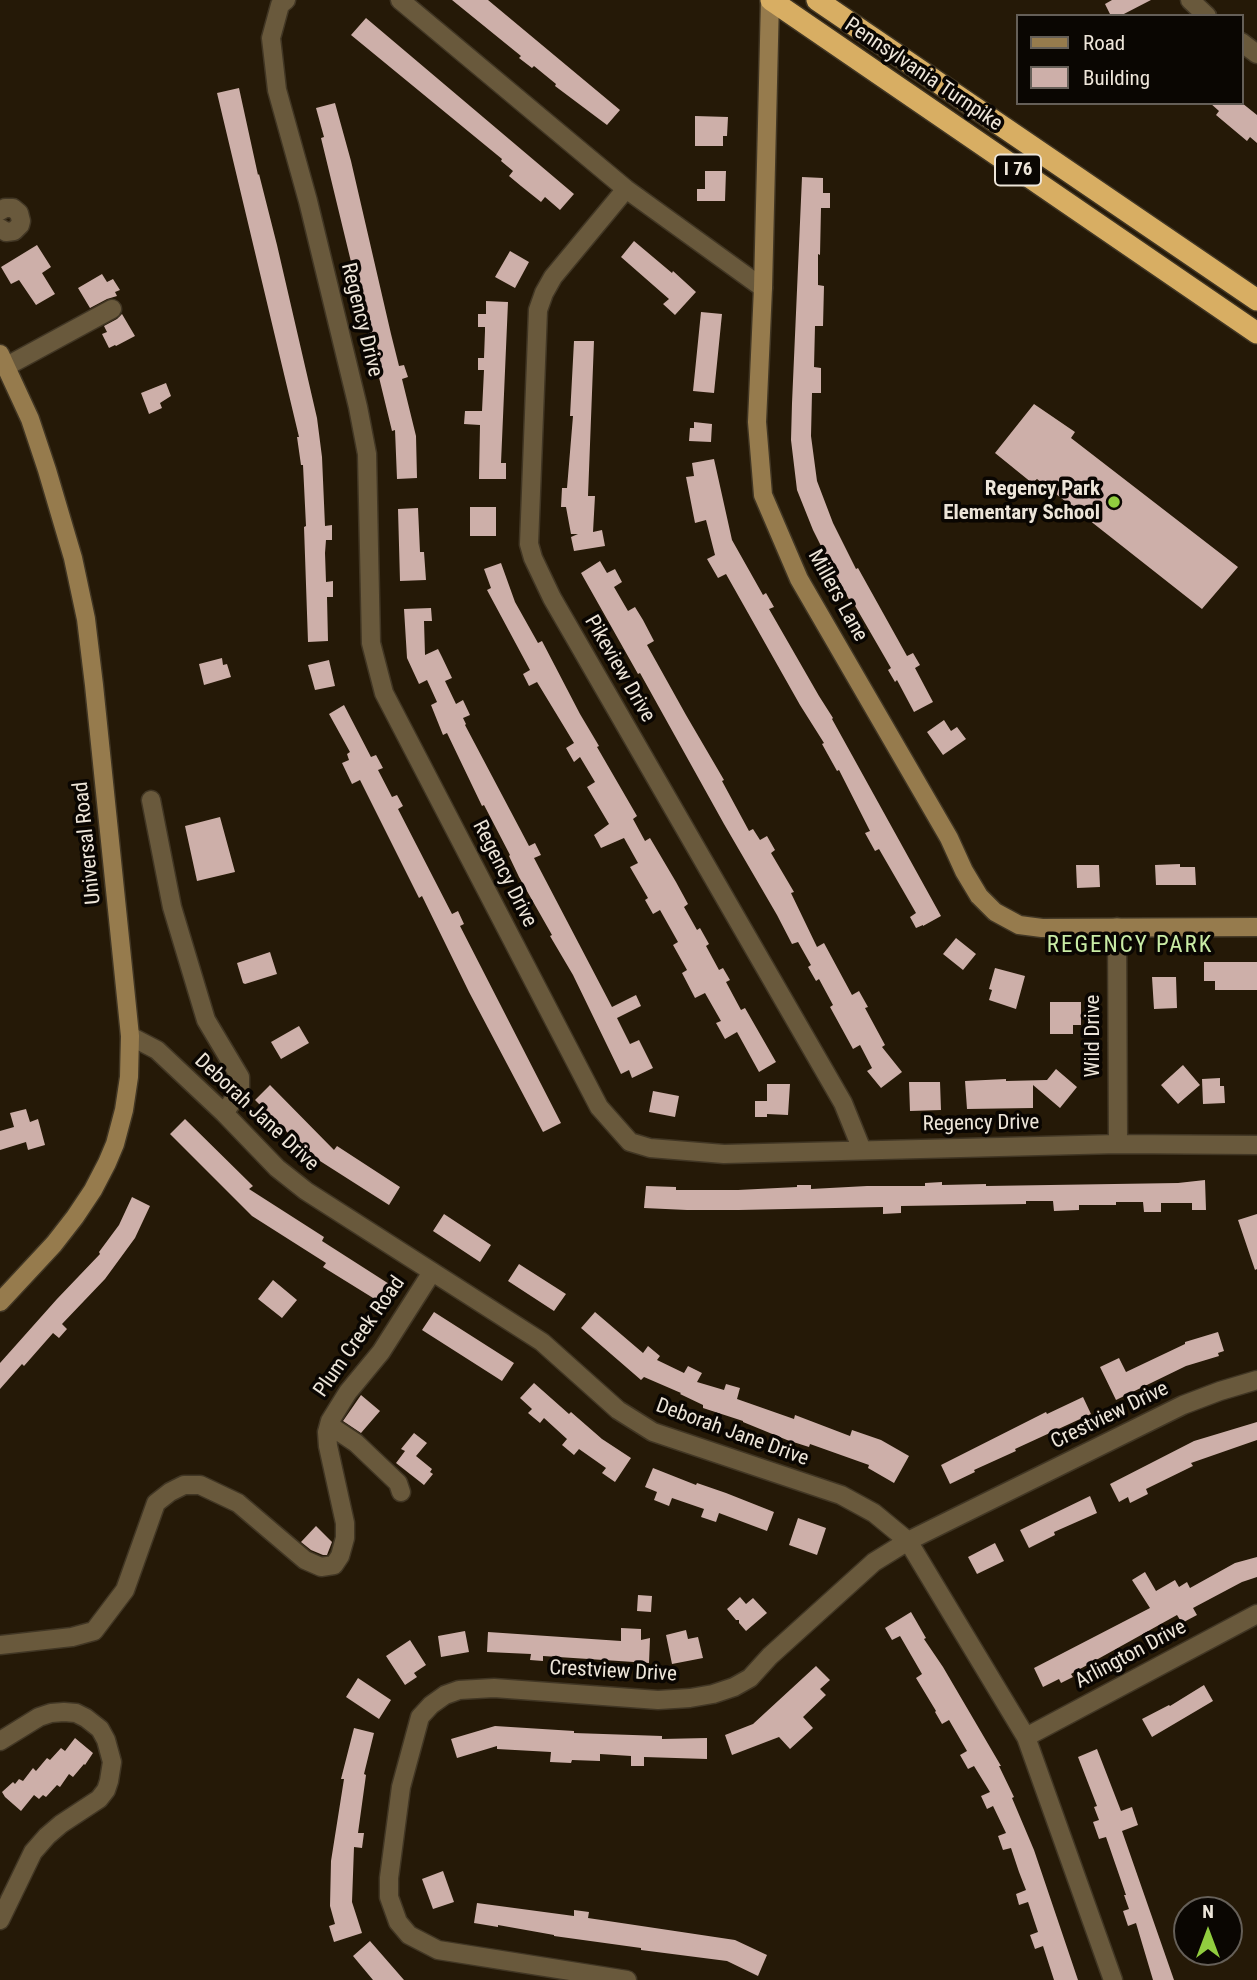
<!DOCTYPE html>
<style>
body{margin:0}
#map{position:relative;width:1257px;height:1980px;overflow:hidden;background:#251907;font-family:"Roboto Condensed",sans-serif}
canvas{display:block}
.legend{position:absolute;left:1016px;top:14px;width:228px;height:91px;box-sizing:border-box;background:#0a0602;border:2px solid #655f58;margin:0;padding:9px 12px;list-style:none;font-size:21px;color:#ede5d9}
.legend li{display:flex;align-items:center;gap:14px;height:35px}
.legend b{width:35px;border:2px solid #655f58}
.north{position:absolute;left:1173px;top:1896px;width:70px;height:70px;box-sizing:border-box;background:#0a0602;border:2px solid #655f58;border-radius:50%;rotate:0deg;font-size:19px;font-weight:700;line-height:28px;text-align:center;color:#ede5d9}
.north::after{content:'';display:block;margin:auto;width:24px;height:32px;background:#91cd3f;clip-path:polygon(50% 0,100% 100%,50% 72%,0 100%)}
</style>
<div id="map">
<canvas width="1257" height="1980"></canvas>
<ul class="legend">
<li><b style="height:9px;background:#967b4d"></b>Road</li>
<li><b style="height:19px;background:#cdafa9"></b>Building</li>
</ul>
<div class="north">N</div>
</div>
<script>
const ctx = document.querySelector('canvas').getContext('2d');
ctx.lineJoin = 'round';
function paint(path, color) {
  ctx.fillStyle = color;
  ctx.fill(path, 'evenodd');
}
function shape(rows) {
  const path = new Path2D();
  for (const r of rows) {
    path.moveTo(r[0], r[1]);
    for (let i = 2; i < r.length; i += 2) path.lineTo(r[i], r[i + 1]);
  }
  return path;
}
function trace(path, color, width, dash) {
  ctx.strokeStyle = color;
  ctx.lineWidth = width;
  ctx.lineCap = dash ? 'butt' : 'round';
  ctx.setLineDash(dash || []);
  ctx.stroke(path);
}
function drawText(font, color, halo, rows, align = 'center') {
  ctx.font = font + ' "Roboto Condensed",sans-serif';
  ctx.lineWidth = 7;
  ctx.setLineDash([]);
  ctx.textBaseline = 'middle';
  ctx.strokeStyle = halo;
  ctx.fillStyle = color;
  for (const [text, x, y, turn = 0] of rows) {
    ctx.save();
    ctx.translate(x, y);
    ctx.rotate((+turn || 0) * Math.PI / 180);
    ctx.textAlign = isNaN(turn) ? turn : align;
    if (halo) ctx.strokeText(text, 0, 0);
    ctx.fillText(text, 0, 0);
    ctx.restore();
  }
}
const building = shape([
 [452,0,488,0,620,110,607,125,555,86,556,84,534,66,532,68,519,58,521,56],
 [1112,0,1151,0,1120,16,1111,16,1105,4],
 [366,18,574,194,560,210,545,197,541,202,521,186,509,176,513,171,501,161,502,159,351,35],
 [239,88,258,175,259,174,277,245,317,418,322,457,325,526,332,525,332,540,326,540,325,553,326,582,333,581,333,597,327,597,328,641,308,642,304,527,306,526,303,465,301,465,297,437,299,437,217,93],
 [335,103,351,161,391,334,399,366,404,365,408,377,402,379,416,436,417,478,397,479,395,430,392,431,321,138,324,137,316,108],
 [1210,103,1242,103,1257,115,1257,143,1250,137,1247,141,1216,115,1219,111],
 [695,116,728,117,727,136,723,136,723,146,695,146],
 [705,171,726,171,725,201,697,201,697,189,705,189],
 [802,177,823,178,823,193,830,193,830,208,821,208,820,255,818,254,818,285,824,286,823,326,815,326,814,367,821,368,821,393,812,393,811,436,817,481,833,523,856,569,858,568,907,656,913,653,920,665,915,668,933,702,914,712,897,680,895,682,888,670,891,668,854,604,852,605,831,566,813,530,797,490,791,440,792,403],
 [634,241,672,273,673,271,696,292,675,315,663,304,669,299,621,257],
 [37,245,51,267,42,273,55,294,36,305,19,280,11,284,1,267],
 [510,251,529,262,515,288,495,277],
 [102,274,107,282,113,279,120,290,115,292,117,296,107,299,90,308,78,288],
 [486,301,508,302,501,463,506,463,506,479,479,479,480,425,464,424,465,411,482,411,484,370,478,370,478,358,484,358,485,331,485,327,478,327,478,314,486,314],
 [701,312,722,314,714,393,693,391],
 [122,314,135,336,116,346,115,345,109,348,102,334,107,332,104,326,117,319],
 [574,341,594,341,588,496,595,496,593,532,602,530,605,546,574,551,571,537,578,534,571,534,566,507,561,507,562,488,567,488,573,416,570,416],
 [166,383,171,396,160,403,162,408,149,414,141,393],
 [1034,404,1075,432,1071,438,1238,567,1202,609,1037,479,1032,483,995,453],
 [694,422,712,424,711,442,689,441,690,428,694,428],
 [714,459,732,540,763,595,766,593,774,607,769,609,819,696,833,718,832,719,941,916,923,926,923,925,916,928,910,917,916,913,879,849,875,851,865,833,870,831,839,770,837,771,822,744,824,743,800,705,726,574,718,578,707,559,715,555,706,520,695,523,686,477,694,476,692,463],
 [470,507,496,507,496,536,470,536],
 [418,508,420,552,424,552,426,580,400,581,398,509],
 [600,561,607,573,615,569,622,582,614,587,628,611,635,607,643,620,654,641,647,645,686,715,724,780,722,781,749,831,753,829,760,840,767,836,775,850,771,853,794,892,791,893,817,947,824,943,852,995,859,991,868,1007,865,1008,885,1045,882,1047,902,1072,881,1088,867,1071,872,1068,860,1045,853,1049,830,1007,833,1005,819,979,816,981,808,967,811,965,798,942,792,944,777,915,724,824,640,673,638,674,581,573],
 [501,563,515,602,538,643,542,641,580,714,599,746,597,747,637,816,633,819,645,841,650,838,676,882,688,904,684,907,697,930,700,928,709,944,706,946,719,970,723,968,730,980,726,982,741,1010,745,1008,776,1062,759,1072,737,1032,725,1039,716,1023,721,1021,705,993,695,998,682,973,687,970,673,945,678,942,660,910,653,914,645,900,648,898,630,867,638,863,624,838,601,848,594,835,609,824,587,787,595,782,580,757,574,762,566,748,574,743,537,682,529,686,523,674,530,670,487,590,491,588,484,569],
 [431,608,432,621,424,621,425,655,438,649,442,657,452,678,445,681,456,704,463,700,470,715,463,718,466,724,465,725,529,846,535,843,541,855,534,858,612,1007,636,995,641,1006,617,1018,630,1044,639,1040,653,1068,632,1078,629,1070,621,1074,573,975,550,936,552,935,519,877,509,856,510,855,484,805,482,806,447,733,443,735,431,705,437,702,427,680,419,684,407,658,404,609],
 [222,658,223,665,227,664,231,677,204,685,199,664],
 [329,660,335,686,315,690,308,665],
 [344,705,371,757,376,755,383,768,378,770,392,797,397,795,403,806,398,809,452,914,458,911,464,924,460,926,561,1123,543,1132,469,992,422,896,419,898,360,780,352,784,342,763,349,760,347,754,350,752,329,714],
 [944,720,951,731,957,727,966,739,943,755,927,732],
 [220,817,235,872,197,881,185,826],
 [1180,864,1180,867,1195,867,1196,885,1156,885,1155,865],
 [1076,865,1099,865,1100,887,1077,888],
 [956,938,976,954,963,970,943,954],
 [270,952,277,974,245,984,243,983,237,963],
 [1204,962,1257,962,1257,990,1215,990,1215,981,1204,981],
 [995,968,1025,976,1016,1009,989,1000,992,990,989,989],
 [1152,977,1176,977,1177,1008,1154,1009],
 [1050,1002,1081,1002,1081,1025,1073,1025,1073,1034,1050,1034],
 [299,1026,309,1043,281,1059,271,1042],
 [1183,1065,1200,1085,1178,1104,1161,1085],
 [1056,1069,1077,1087,1060,1108,1033,1085,1033,1108,967,1109,965,1081,1006,1079,1006,1081,1047,1080],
 [1220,1078,1220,1086,1224,1086,1225,1103,1203,1104,1202,1079],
 [909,1082,940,1082,941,1110,910,1111],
 [767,1084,790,1084,788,1115,767,1114,767,1117,755,1117,755,1101,767,1101],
 [270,1085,334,1150,337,1146,400,1187,389,1205,309,1154,255,1100],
 [653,1091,679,1096,675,1117,649,1112],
 [26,1109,30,1122,38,1119,45,1145,28,1150,26,1142,0,1150,0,1131,14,1127,10,1113],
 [185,1119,253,1186,249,1189,324,1237,322,1241,397,1289,386,1306,323,1267,326,1263,252,1216,170,1134],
 [1205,1180,1206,1210,1192,1210,1192,1203,1161,1203,1161,1212,1144,1212,1143,1202,1116,1202,1116,1205,1079,1205,1079,1210,1054,1211,1053,1201,1026,1201,1026,1204,901,1206,901,1213,883,1214,883,1207,739,1210,687,1210,644,1208,646,1186,676,1187,676,1190,738,1190,797,1187,797,1185,811,1185,811,1189,867,1186,925,1186,925,1183,942,1182,942,1185,986,1184,986,1186,1178,1183],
 [132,1197,150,1206,135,1238,105,1279,62,1324,67,1329,59,1338,53,1333,24,1366,22,1364,0,1389,0,1363,57,1299,100,1254,99,1252,119,1225],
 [444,1214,491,1245,480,1262,433,1231],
 [1257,1214,1257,1269,1255,1270,1238,1220],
 [519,1264,566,1294,554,1311,508,1281],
 [273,1280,297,1300,282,1318,258,1299],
 [434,1312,514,1363,502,1381,422,1330],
 [595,1312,643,1353,648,1346,660,1356,657,1360,684,1373,688,1366,702,1373,697,1382,724,1390,726,1384,740,1388,737,1399,794,1419,795,1415,850,1436,852,1430,881,1440,909,1456,894,1483,868,1468,869,1465,810,1444,809,1447,787,1440,743,1422,743,1421,703,1408,703,1405,680,1394,681,1393,644,1377,641,1380,581,1328],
 [1218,1332,1224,1351,1218,1353,1219,1356,1186,1366,1116,1400,1100,1367,1119,1358,1126,1372,1185,1344,1185,1342],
 [534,1383,569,1414,571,1412,602,1439,631,1458,615,1482,602,1473,606,1468,579,1449,574,1455,562,1445,567,1439,544,1418,540,1423,528,1413,532,1409,520,1398],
 [361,1395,380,1411,361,1433,343,1421],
 [1083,1397,1091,1414,1015,1449,1016,1451,974,1470,975,1472,950,1484,941,1465,1046,1412,1047,1414],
 [1257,1422,1257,1440,1191,1463,1193,1466,1146,1489,1148,1494,1130,1503,1128,1497,1119,1502,1110,1484,1194,1441],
 [414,1433,427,1443,416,1456,432,1469,430,1472,433,1474,424,1485,396,1463,405,1451,401,1449],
 [653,1468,696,1485,697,1483,726,1493,774,1512,767,1531,719,1513,716,1522,701,1517,704,1509,672,1498,669,1506,654,1500,657,1492,645,1487],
 [1090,1496,1097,1513,1054,1532,1055,1535,1029,1548,1020,1530],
 [798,1518,826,1528,817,1555,789,1545],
 [316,1526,332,1542,327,1555,323,1555,311,1550,301,1542],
 [995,1543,1004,1561,977,1574,968,1557],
 [1257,1557,1257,1577,1242,1582,1193,1608,1197,1615,1182,1623,1177,1615,1071,1674,1073,1677,1061,1683,1059,1679,1043,1687,1034,1668,1150,1608,1132,1580,1145,1572,1156,1591,1175,1580,1179,1587,1187,1582,1190,1588,1235,1563],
 [638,1595,652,1596,651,1612,637,1611],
 [740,1597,746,1604,753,1598,767,1613,746,1631,739,1623,739,1620,736,1620,727,1609],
 [911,1612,926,1638,924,1639,943,1667,1001,1766,999,1766,1014,1797,1012,1798,1034,1850,1078,1980,1054,1980,1043,1946,1035,1949,1030,1935,1038,1932,1028,1902,1019,1905,1016,1894,1026,1890,1019,1872,1011,1848,1003,1850,998,1836,1006,1833,993,1806,987,1809,981,1796,990,1792,974,1766,968,1769,960,1755,967,1751,949,1720,942,1724,935,1712,936,1711,916,1678,922,1674,900,1636,892,1640,885,1628],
 [621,1628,641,1629,641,1640,650,1638,649,1663,543,1656,543,1661,530,1660,531,1654,487,1652,488,1632,621,1641],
 [686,1630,688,1639,698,1637,703,1658,672,1664,666,1635],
 [465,1631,469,1652,441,1657,438,1636],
 [410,1640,426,1665,414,1673,417,1677,405,1685,386,1656],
 [816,1666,830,1680,820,1689,826,1695,803,1717,813,1728,790,1749,779,1737,732,1755,725,1735,753,1724],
 [358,1678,391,1700,379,1719,346,1697],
 [1204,1685,1213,1701,1152,1737,1142,1719,1169,1705,1170,1706],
 [495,1726,574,1731,574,1733,662,1736,662,1739,707,1738,707,1759,644,1757,644,1766,631,1766,631,1756,600,1754,600,1761,572,1760,571,1763,550,1762,551,1752,497,1749,497,1746,457,1758,451,1739],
 [354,1728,374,1733,364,1774,366,1775,358,1833,364,1833,362,1848,354,1847,352,1902,362,1933,334,1942,329,1926,335,1924,330,1906,331,1861,344,1779,341,1779],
 [75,1738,93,1753,85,1765,84,1764,73,1777,69,1774,60,1787,57,1785,46,1797,43,1795,39,1799,34,1795,21,1811,5,1797,2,1792,13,1782,15,1784,19,1779,23,1781,33,1768,36,1771,47,1758,50,1760,61,1748,65,1751],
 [1097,1749,1121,1811,1132,1807,1138,1825,1122,1831,1174,1980,1153,1980,1136,1923,1128,1926,1123,1911,1129,1909,1124,1895,1126,1895,1106,1837,1099,1839,1093,1822,1099,1820,1094,1807,1097,1806,1078,1757],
 [443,1871,454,1902,433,1909,422,1879],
 [477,1903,574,1916,574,1910,589,1912,588,1918,735,1940,767,1955,758,1976,727,1961,641,1950,641,1948,554,1936,554,1935,498,1925,498,1927,474,1923],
 [370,1941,404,1980,373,1980,353,1956]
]);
const street = shape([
 [286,0,280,5,271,38,277,90,308,201,358,407,367,454,371,643,384,693,599,1107,630,1142,650,1148,724,1154,1118,1144,1257,1145],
 [400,0,626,189,763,288],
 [1190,0,1207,16],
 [1241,42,1257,54],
 [626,189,553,277,544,293,538,310,529,544,533,558,552,598,843,1103,862,1150],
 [0,211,5,208,13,208,19,213,21,221,20,225,14,231,6,232,0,228],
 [7,366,112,309],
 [151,800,172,907,206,1020,240,1077,240,1087,237,1095,224,1113],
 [1117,927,1118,1144],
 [130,1036,157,1050,224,1113,277,1168,306,1191,542,1342,618,1410,653,1432,841,1495,874,1513,908,1541,1026,1737,1113,1980],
 [329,1425,356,1443,398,1483,401,1492],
 [0,1645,72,1637,94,1631,125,1590,156,1503,170,1492,184,1485,200,1485,238,1503,305,1560,321,1567,334,1565,340,1556,345,1538,345,1523,328,1446,327,1432,330,1421,348,1392,381,1352,432,1272],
 [1026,1737,1257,1614],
 [0,1741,39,1717,51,1713,64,1712,76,1713,86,1718,100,1729,106,1740,112,1762,109,1781,106,1790,99,1799,61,1824,47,1836,33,1852,0,1920],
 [627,1980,438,1950,409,1935,398,1922,389,1897,389,1878,401,1787,420,1717,431,1705,445,1695,459,1690,494,1688,658,1700,690,1698,713,1694,734,1687,750,1678,770,1656,874,1562,908,1541,1183,1405,1220,1391,1257,1380]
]);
const secondary = shape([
 [770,0,763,288,757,422,763,495,799,579,949,838,964,871,979,896,995,912,1019,925,1042,928,1257,927],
 [0,354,30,419,47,470,73,558,86,619,94,685,130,1036,129,1077,124,1110,115,1144,107,1163,93,1190,75,1217,54,1244,0,1302]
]);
const highway = shape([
 [771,0,1257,333],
 [817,0,1257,300]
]);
const markers = [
 [1114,502,7,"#91cd3f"]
];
const shields = [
 [1018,170,46]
];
const shieldNames = [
 ["I 76",1018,170]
];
const streetNames = [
 ["Pennsylvania Turnpike",923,75,34],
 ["Regency Drive",361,320,76],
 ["Millers Lane",837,596,61],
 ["Pikeview Drive",619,669,60],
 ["Universal Road",88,843,-96],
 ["Regency Drive",504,874,63],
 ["Wild Drive",1094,1036,-90],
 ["Deborah Jane Drive",256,1113,43],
 ["Regency Drive",981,1124,-1],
 ["Plum Creek Road",360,1337,-55],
 ["Crestview Drive",1110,1416,-26],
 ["Deborah Jane Drive",732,1433,20],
 ["Arlington Drive",1131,1655,-28],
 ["Crestview Drive",613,1672,3]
];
const poiNames = [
 ["Regency Park",1100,490],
 ["Elementary School",1100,514]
];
const neighbourhoodNames = [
 ["REGENCY PARK",1130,946]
];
paint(building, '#cdafa9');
trace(street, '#413624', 21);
trace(secondary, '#413624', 21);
trace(highway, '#413624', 24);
trace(street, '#69593c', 18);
trace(secondary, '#967b4d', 18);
trace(highway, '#d8ae63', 21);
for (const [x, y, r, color] of markers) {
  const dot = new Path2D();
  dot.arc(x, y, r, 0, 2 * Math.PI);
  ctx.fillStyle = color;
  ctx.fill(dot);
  trace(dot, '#0a0602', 2.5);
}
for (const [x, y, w] of shields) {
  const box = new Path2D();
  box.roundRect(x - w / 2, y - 15.5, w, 31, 5);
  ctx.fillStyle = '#0a0602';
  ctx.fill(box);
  trace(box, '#ede5d9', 2);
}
drawText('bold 19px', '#ede5d9', null, shieldNames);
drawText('21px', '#ede5d9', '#0a0602', streetNames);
drawText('bold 21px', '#ede5d9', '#0a0602', poiNames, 'right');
ctx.letterSpacing = '2px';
drawText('23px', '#c9eca5', '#0a0602', neighbourhoodNames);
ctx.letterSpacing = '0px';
</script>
